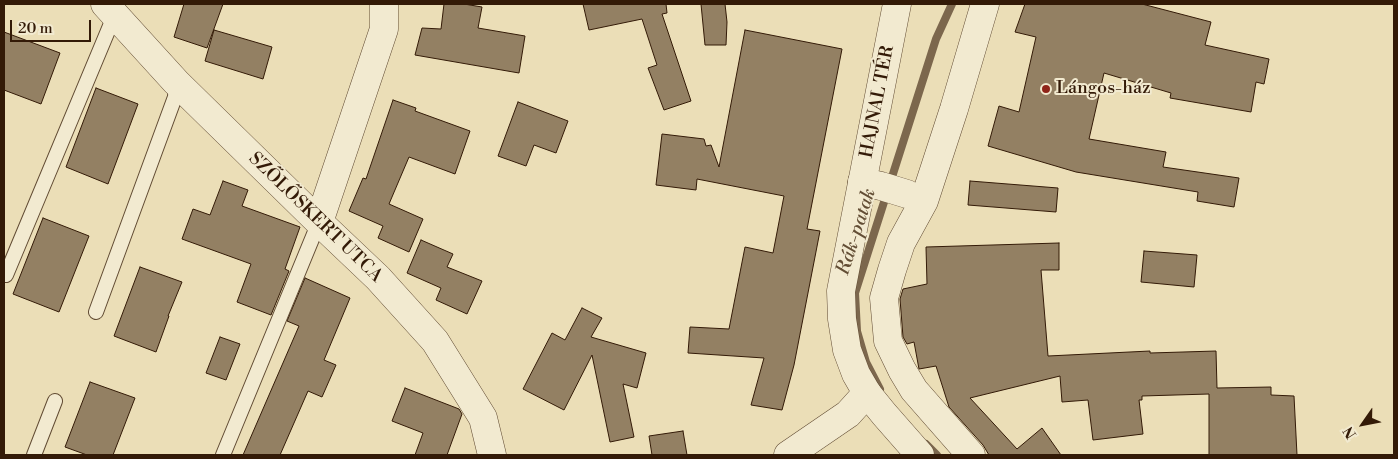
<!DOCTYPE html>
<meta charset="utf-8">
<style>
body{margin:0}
#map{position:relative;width:1398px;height:459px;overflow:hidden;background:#ebdeb7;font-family:"Libre Bodoni",serif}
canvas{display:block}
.frame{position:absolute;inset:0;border:5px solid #331a07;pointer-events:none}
.north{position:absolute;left:1338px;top:399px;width:50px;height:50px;-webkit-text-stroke:4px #f2ead0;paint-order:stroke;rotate:237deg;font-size:14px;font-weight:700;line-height:20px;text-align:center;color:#331a07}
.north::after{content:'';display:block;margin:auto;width:18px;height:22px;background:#331a07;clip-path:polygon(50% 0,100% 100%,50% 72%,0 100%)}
.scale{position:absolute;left:10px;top:20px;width:81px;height:22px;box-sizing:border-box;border:2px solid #331a07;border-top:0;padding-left:6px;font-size:15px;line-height:18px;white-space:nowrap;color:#331a07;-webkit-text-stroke:4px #f2ead0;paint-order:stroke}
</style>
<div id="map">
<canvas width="1398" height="459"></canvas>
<div class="frame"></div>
<div class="north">N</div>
<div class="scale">20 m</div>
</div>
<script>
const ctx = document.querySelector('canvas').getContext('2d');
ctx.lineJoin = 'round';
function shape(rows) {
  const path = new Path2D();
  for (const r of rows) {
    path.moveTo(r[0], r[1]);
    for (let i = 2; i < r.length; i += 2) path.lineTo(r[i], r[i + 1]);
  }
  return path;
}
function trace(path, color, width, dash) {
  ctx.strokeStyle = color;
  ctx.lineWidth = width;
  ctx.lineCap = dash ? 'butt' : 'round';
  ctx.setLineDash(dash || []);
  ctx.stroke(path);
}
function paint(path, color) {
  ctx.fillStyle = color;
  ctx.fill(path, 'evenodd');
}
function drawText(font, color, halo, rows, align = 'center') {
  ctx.font = font + ' "Libre Bodoni",serif';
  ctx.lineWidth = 4;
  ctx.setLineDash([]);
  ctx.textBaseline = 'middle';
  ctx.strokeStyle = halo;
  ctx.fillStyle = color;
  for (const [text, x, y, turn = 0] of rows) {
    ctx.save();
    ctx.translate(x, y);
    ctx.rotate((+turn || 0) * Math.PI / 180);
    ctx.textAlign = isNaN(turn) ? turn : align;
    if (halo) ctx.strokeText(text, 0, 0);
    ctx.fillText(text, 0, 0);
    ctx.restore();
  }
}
const stream = shape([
 [880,389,866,362,857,331,855,293,936,39,952,4],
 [926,444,937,455]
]);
const building = shape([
 [184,4,223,4,207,48,174,37,184,4],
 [444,4,464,4,482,7,478,28,525,36,519,73,415,55,422,28,441,29,444,4],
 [583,4,666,4,667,13,662,14,691,101,664,110,648,68,657,65,642,19,589,30,583,4],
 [701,4,725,4,727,22,726,45,705,45,701,4],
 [1025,4,1142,4,1211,22,1205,45,1269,59,1264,84,1256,82,1251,112,1170,98,1171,93,1104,73,1089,139,1166,152,1163,167,1239,178,1234,207,1197,201,1198,192,1076,172,988,146,999,106,1019,112,1036,37,1015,32,1025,4],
 [214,30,272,47,263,79,205,61,214,30],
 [745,30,842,49,807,229,820,231,794,365,782,410,751,405,764,358,688,353,690,327,729,329,745,247,773,253,784,196,697,179,696,190,656,185,662,134,704,139,706,146,711,145,719,167,745,30],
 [4,32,60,53,41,104,4,90,4,32],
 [96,88,138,104,108,184,66,167,96,88],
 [393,100,416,108,415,111,470,131,455,174,409,157,389,204,423,219,409,252,378,238,383,226,349,211,363,178,366,179,393,100],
 [518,102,568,121,556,153,534,145,526,166,498,156,518,102],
 [223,181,248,190,242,206,300,227,285,269,289,271,271,315,237,302,251,264,182,239,193,209,210,215,223,181],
 [970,181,1058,188,1056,212,968,205,970,181],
 [43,218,89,236,59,312,13,294,43,218],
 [421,240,453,254,447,267,482,281,467,314,436,300,441,288,407,273,421,240],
 [1059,243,1059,270,1041,270,1048,356,1150,351,1150,353,1216,351,1217,388,1271,387,1271,395,1294,396,1297,455,1209,455,1209,394,1142,396,1142,400,1139,400,1143,434,1093,440,1088,400,1062,402,1060,376,970,398,1017,449,1042,428,1061,455,989,455,983,445,949,407,936,366,919,369,914,342,907,344,903,337,900,299,903,289,927,284,926,247,1059,243],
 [1144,251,1197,255,1194,287,1141,282,1144,251],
 [140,267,182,282,168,316,169,316,156,352,114,336,140,267],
 [305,278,350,298,324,360,336,365,322,397,308,391,280,455,243,455,299,326,287,321,305,278],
 [582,308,602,318,591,337,646,353,637,388,623,384,634,437,610,442,592,355,564,410,523,389,552,333,565,340,582,308],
 [220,337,240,344,226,380,206,373,220,337],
 [90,382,135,398,113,455,87,455,65,447,90,382],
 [405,388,459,409,462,414,447,455,415,455,423,433,392,421,405,388],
 [683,431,687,455,652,455,649,436,683,431]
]);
const service = shape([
 [6,275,115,14],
 [96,312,175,97,176,82],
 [34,455,55,401],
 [223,455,319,222]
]);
const minor = shape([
 [105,4,176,82,319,222,378,278,435,341,483,418,492,455],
 [862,182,881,186,907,194],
 [319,222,384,29,384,4],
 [788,455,848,414,867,393],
 [971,455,914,390,902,370,888,341,884,298,892,270,901,243,924,201,954,109,985,4]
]);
const tertiary = shape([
 [897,4,841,291,842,319,847,350,856,374,867,393,884,414,920,455]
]);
const markers = [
 [1046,89,5,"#8f2418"]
];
const poiNames = [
 ["Lángos-ház",1056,89]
];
const streetNames = [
 ["HAJNAL TÉR",878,102,-79],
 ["SZŐLŐSKERT UTCA",315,218,44]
];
const waterNames = [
 ["Rák-patak",857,232,-72]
];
trace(stream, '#7c674d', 8);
paint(building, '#938063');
trace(building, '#331a07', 1);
trace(service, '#614b33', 16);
trace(minor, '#614b33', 29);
trace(tertiary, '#614b33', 29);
trace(service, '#f2ead0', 14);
trace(minor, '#f2ead0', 28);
trace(tertiary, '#f2ead0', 28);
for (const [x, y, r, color] of markers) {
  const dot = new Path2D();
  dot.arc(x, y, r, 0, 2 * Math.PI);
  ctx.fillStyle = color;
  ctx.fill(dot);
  trace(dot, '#f2ead0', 2);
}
drawText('18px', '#331a07', '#f2ead0', poiNames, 'left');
drawText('18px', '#331a07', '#f2ead0', streetNames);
drawText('italic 19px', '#634e35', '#f2ead0', waterNames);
</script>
